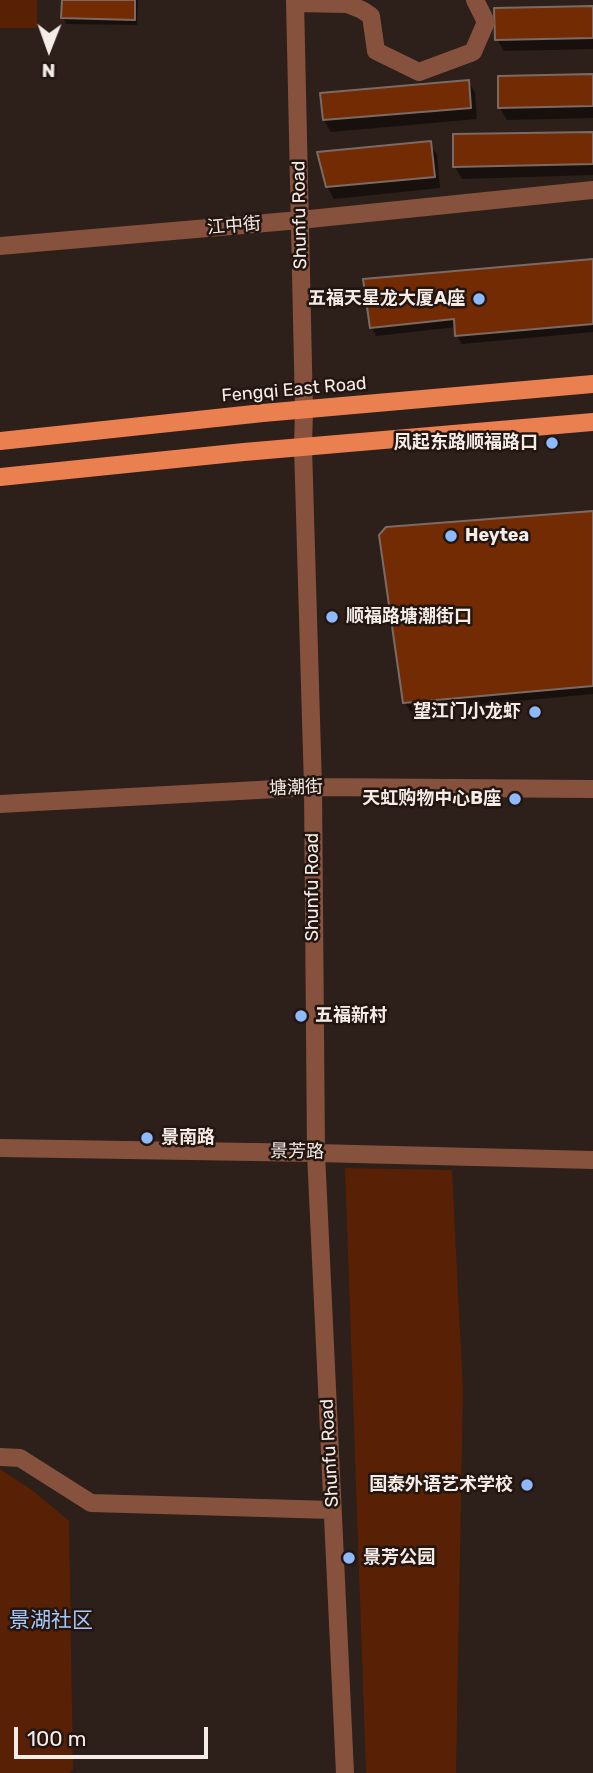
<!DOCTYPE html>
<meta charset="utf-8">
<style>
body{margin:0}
#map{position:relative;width:593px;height:1773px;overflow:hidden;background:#2d1f19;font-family:Rubik,sans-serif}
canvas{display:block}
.north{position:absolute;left:14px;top:14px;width:70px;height:70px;-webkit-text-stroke:5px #231610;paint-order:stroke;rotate:181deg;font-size:19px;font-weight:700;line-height:28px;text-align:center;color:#f5ece8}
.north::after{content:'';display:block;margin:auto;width:24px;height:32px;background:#f5ece8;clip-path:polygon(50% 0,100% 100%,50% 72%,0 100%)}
.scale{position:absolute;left:14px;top:1727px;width:194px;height:32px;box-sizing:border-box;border:4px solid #f5ece8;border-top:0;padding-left:9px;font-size:21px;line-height:24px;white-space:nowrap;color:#f5ece8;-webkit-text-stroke:5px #231610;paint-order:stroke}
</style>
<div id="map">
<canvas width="593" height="1773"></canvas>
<div class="north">N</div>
<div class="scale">100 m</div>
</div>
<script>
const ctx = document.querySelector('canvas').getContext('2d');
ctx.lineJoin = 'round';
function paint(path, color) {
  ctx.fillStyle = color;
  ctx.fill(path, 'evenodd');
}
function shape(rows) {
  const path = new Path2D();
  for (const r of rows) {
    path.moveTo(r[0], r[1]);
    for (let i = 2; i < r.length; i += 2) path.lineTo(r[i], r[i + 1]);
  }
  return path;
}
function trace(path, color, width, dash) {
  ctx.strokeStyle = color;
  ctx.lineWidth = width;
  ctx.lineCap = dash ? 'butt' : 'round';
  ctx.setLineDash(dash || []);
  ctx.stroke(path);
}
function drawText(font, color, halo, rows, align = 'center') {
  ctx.font = font + ' Rubik,"Noto Sans SC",sans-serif';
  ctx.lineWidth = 5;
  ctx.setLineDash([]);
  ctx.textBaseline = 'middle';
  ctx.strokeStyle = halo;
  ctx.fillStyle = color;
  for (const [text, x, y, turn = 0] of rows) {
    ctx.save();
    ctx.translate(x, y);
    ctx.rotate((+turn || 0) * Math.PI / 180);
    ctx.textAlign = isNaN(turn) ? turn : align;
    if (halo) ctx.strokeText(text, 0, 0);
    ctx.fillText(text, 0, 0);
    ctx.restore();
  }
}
const green = shape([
 [0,0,37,0,37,28,0,28],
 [345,1168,452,1170,463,1390,456,1773,366,1773],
 [0,1469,32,1490,69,1521,73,1770,69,1773,0,1773]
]);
const shadow = shape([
 [63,0,138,0,137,25,67,24,63,18],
 [593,8,593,49,504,51,497,39],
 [593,76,593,118,507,120,500,108],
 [468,81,475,93,477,119,331,132,324,120],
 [593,134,593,175,462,179,455,167],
 [430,143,437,155,440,188,334,199,327,186],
 [593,261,593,332,462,344,457,336,456,327,376,336,372,328],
 [593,512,593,694,410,711,405,703]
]);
const building = shape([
 [62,0,135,0,135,20,61,18,62,0],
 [593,6,593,38,495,40,494,8,593,6],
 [593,74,593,106,498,108,498,76,593,74],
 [469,80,471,108,323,120,320,93,469,80],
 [593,132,593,164,453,167,453,134,593,132],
 [431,141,435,177,326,187,317,152,431,141],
 [593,259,593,324,455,336,454,319,370,328,363,279,593,259],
 [593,511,593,686,403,703,379,535,386,527,593,511]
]);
const minor = shape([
 [295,0,304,410,303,447,313,787,316,1153,345,1773],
 [295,3,347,4,362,10,371,16,376,51,419,72,473,52,486,22,475,0],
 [0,246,300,220,593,190],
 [0,804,313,787,593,789],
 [0,1148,316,1153,593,1160],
 [0,1457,20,1458,91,1503,332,1510]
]);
const major = shape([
 [0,441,263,413,593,384],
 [0,477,244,452,593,422]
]);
const markers = [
 [479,299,7,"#8eb9fc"],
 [552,443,7,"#8eb9fc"],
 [451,536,7,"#8eb9fc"],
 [332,617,7,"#8eb9fc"],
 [535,712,7,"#8eb9fc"],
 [515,799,7,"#8eb9fc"],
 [301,1016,7,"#8eb9fc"],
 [147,1138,7,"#8eb9fc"],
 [527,1485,7,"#8eb9fc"],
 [349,1558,7,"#8eb9fc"]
];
const streetNames = [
 ["Shunfu Road",300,215,-91],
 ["江中街",234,226,-5],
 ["Fengqi East Road",294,390,-5],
 ["塘潮街",296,788,-2],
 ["Shunfu Road",313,887,-90],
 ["景芳路",297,1152,1],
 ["Shunfu Road",330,1453,-93]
];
const poiNames = [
 ["五福天星龙大厦A座",465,299],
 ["凤起东路顺福路口",538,443],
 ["Heytea",465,536,"left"],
 ["顺福路塘潮街口",346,617,"left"],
 ["望江门小龙虾",521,712],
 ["天虹购物中心B座",501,799],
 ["五福新村",315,1016,"left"],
 ["景南路",161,1138,"left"],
 ["国泰外语艺术学校",513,1485],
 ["景芳公园",363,1558,"left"]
];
const quarterNames = [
 ["景湖社区",51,1621]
];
paint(green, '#582004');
paint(shadow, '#0007');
paint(building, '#722b03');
trace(building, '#7b6a64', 2);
trace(minor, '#86523d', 18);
trace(major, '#ea7f50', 18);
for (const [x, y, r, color] of markers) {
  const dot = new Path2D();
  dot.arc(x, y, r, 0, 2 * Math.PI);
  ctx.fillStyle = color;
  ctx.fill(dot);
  trace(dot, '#231610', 2.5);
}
drawText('18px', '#f5ece8', '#231610', streetNames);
drawText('bold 18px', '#f5ece8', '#231610', poiNames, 'right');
drawText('21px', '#a7c7fa', '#231610', quarterNames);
</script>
